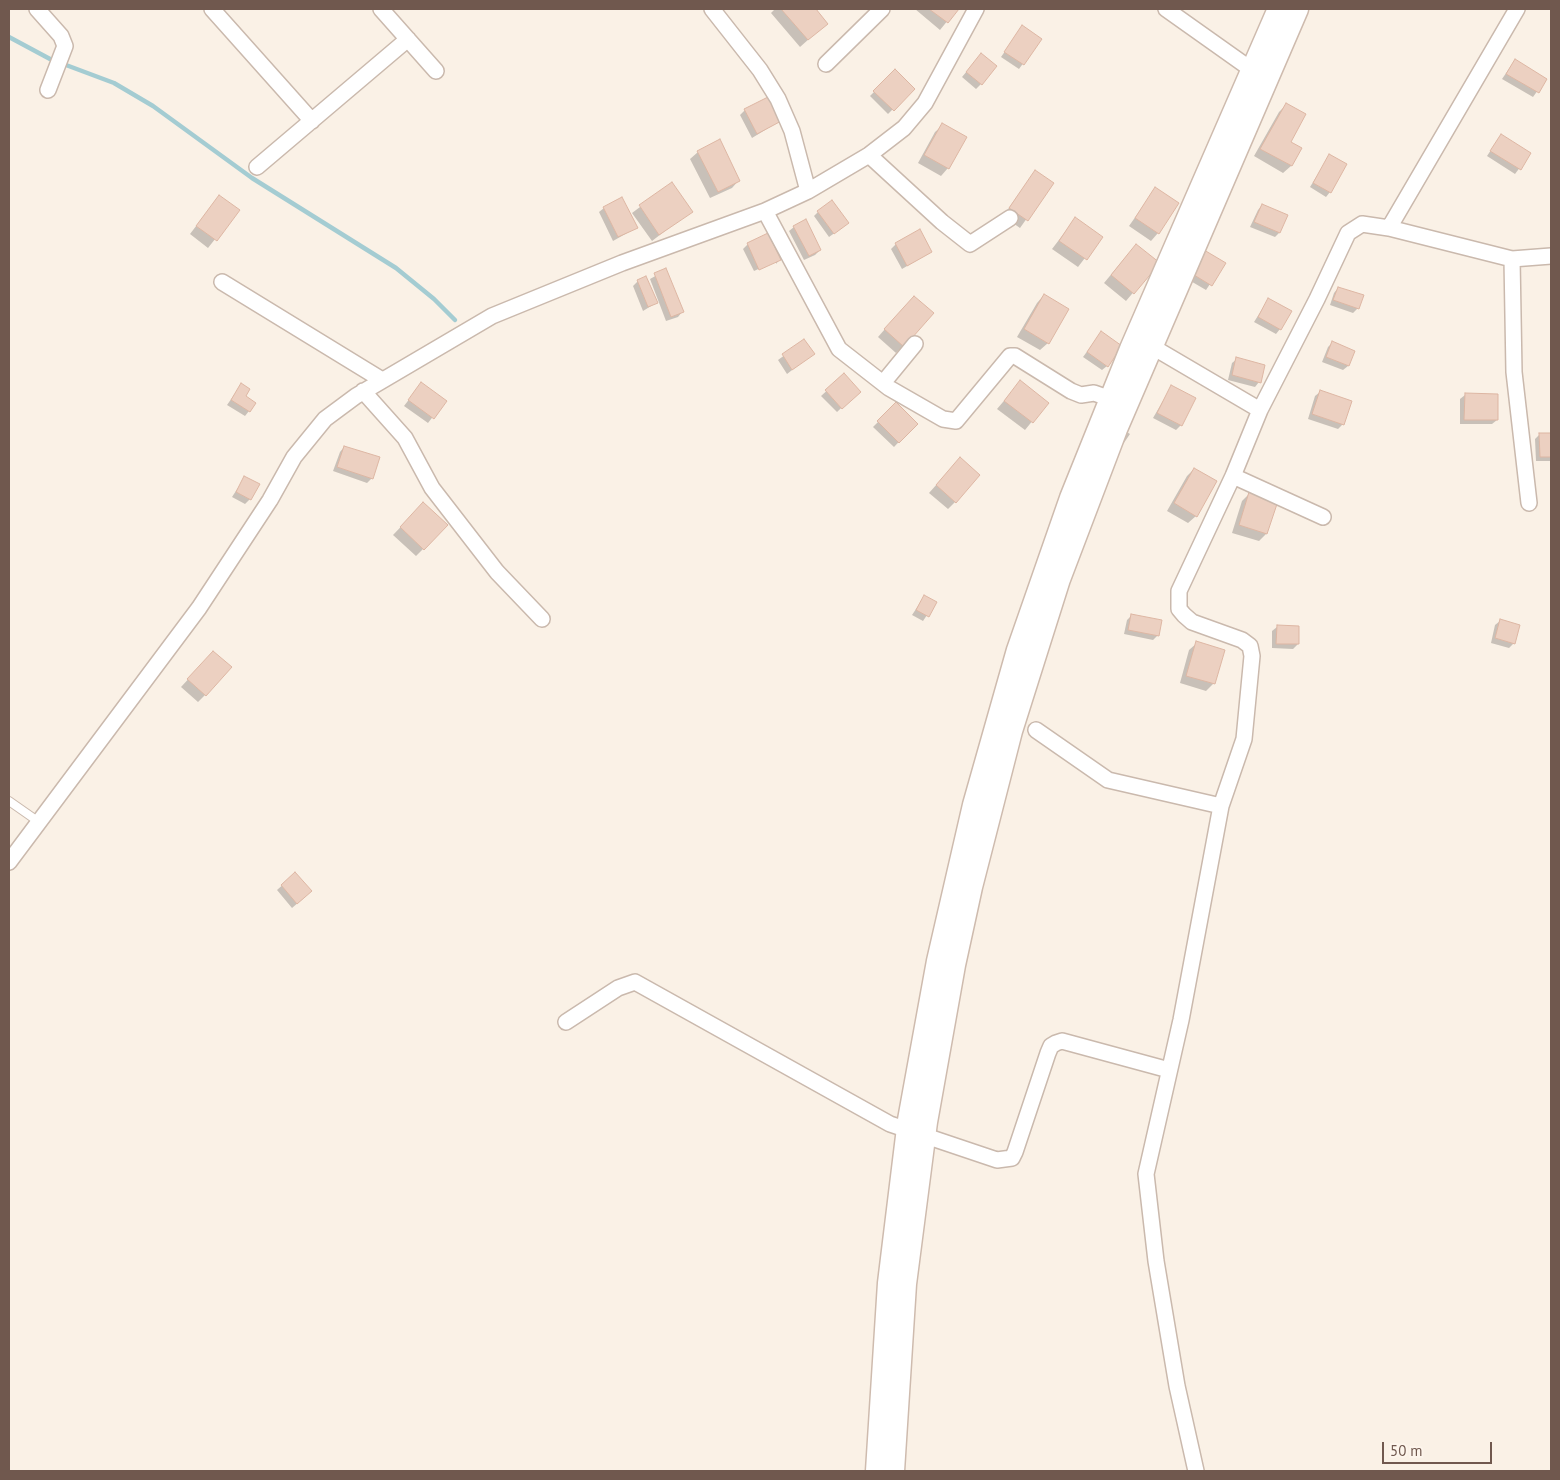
<!DOCTYPE html>
<style>
body{margin:0}
#map{position:relative;width:1560px;height:1480px;overflow:hidden;background:#faf1e6;font-family:"PT Sans",sans-serif}
canvas{display:block}
.frame{position:absolute;inset:0;border:10px solid #70584e;pointer-events:none}
.scale{position:absolute;left:1382px;top:1442px;width:110px;height:22px;box-sizing:border-box;border:2px solid #70584e;border-top:0;padding-left:6px;font-size:15px;line-height:18px;white-space:nowrap;color:#70584e;-webkit-text-stroke:4px #fdf5ec;paint-order:stroke}
</style>
<div id="map">
<canvas width="1560" height="1480"></canvas>
<div class="frame"></div>
<div class="scale">50 m</div>
</div>
<script>
const ctx = document.querySelector('canvas').getContext('2d');
ctx.lineJoin = 'round';
function paint(path, color) {
  ctx.fillStyle = color;
  ctx.fill(path, 'evenodd');
}
function shape(rows) {
  const path = new Path2D();
  for (const r of rows) {
    path.moveTo(r[0], r[1]);
    for (let i = 2; i < r.length; i += 2) path.lineTo(r[i], r[i + 1]);
  }
  return path;
}
function trace(path, color, width, dash) {
  ctx.strokeStyle = color;
  ctx.lineWidth = width;
  ctx.lineCap = dash ? 'butt' : 'round';
  ctx.setLineDash(dash || []);
  ctx.stroke(path);
}
const shadow = shape([
 [775,9,814,9,827,23,800,47,771,13],
 [915,9,957,9,940,30],
 [1022,27,1041,39,1019,69,1001,57],
 [977,59,981,84,976,89,962,77],
 [1515,60,1546,79,1533,97,1502,79],
 [895,71,913,89,888,114,870,96],
 [1287,104,1289,142,1300,149,1291,166,1283,173,1254,156,1279,112],
 [745,110,783,119,752,138,740,115],
 [943,125,965,138,948,168,941,176,918,163,935,132],
 [1501,135,1530,154,1515,174,1487,156],
 [698,152,739,180,732,188,710,198,690,159],
 [1330,155,1330,192,1326,197,1310,187],
 [1035,172,1052,183,1020,228,1003,216],
 [672,183,691,211,652,241,632,213],
 [1155,189,1158,233,1151,241,1129,226],
 [219,196,238,210,208,248,190,234],
 [1262,205,1287,216,1279,233,1275,237,1250,227,1258,210],
 [604,208,636,228,613,241,599,212],
 [818,212,843,227,829,237,814,216],
 [1075,219,1101,237,1078,267,1052,249],
 [794,227,820,250,815,255,804,260,789,231],
 [748,244,779,260,776,264,776,261,754,271,743,249],
 [896,244,931,252,902,269,891,249],
 [1129,253,1158,263,1126,301,1104,283],
 [1224,263,1206,290,1182,276],
 [666,270,682,312,678,317,666,321,650,279],
 [638,281,656,303,643,311,633,286],
 [1338,288,1358,308,1353,313,1330,305,1334,293],
 [1044,295,1048,343,1040,350,1017,337,1037,303],
 [1268,300,1280,329,1276,334,1254,322],
 [906,305,903,346,896,353,878,337],
 [1097,338,1107,366,1102,370,1083,357],
 [804,341,813,354,787,374,778,360],
 [1332,343,1354,352,1348,366,1343,370,1322,362,1328,347],
 [1237,359,1259,382,1255,387,1228,380,1232,363],
 [844,375,859,391,837,412,821,396],
 [1020,382,1047,403,1025,430,997,409],
 [241,385,249,411,245,416,227,405],
 [1171,387,1181,425,1176,430,1153,418],
 [417,389,445,401,428,423,404,406],
 [1320,392,1343,424,1338,429,1308,419,1315,396],
 [1465,395,1497,420,1492,424,1460,424,1460,399],
 [896,404,916,424,894,447,873,427],
 [1116,425,1130,434,1113,459],
 [1540,434,1551,434,1551,461,1536,461,1535,439],
 [344,447,372,478,367,483,333,471,340,452],
 [953,466,955,502,948,509,929,493],
 [1194,469,1196,516,1188,523,1167,511,1187,476],
 [245,477,250,499,245,504,232,497],
 [1250,493,1266,534,1259,541,1232,533,1242,501],
 [416,511,423,549,416,556,393,535],
 [924,597,935,603,923,621,912,615],
 [1132,615,1158,635,1153,640,1124,634,1127,620],
 [1500,621,1514,643,1509,648,1491,643,1495,625],
 [1277,627,1298,644,1293,649,1272,648,1272,631],
 [1197,643,1214,683,1206,691,1180,683,1189,650],
 [206,660,205,695,198,702,181,687],
 [295,874,306,896,292,908,277,890]
]);
const stream = shape([
 [9,37,50,59,114,83,153,106,252,178,396,268,434,299,455,320]
]);
const building = shape([
 [781,9,816,9,828,24,808,40,781,9],
 [929,9,959,9,948,23,929,9],
 [1022,25,1042,39,1024,65,1004,52,1022,25],
 [981,53,997,66,982,85,966,72,981,53],
 [1515,59,1547,79,1539,93,1506,74,1515,59],
 [895,69,915,89,894,111,873,91,895,69],
 [772,95,785,119,757,134,744,109,772,95],
 [1286,103,1306,114,1291,142,1302,148,1292,166,1260,149,1286,103],
 [942,123,967,137,949,169,924,155,942,123],
 [1501,134,1531,153,1521,170,1490,151,1501,134],
 [720,139,740,181,718,192,697,151,720,139],
 [1329,154,1347,164,1331,193,1313,183,1329,154],
 [1035,170,1054,183,1028,221,1009,208,1035,170],
 [672,182,693,212,659,235,639,205,672,182],
 [1155,187,1179,203,1159,234,1135,218,1155,187],
 [219,195,240,210,217,241,196,226,219,195],
 [622,197,638,228,618,237,603,207,622,197],
 [832,200,849,223,834,234,817,211,832,200],
 [1262,204,1288,215,1280,233,1254,222,1262,204],
 [1075,217,1103,237,1087,260,1059,241,1075,217],
 [806,219,821,250,809,256,793,226,806,219],
 [920,229,932,252,907,266,895,243,920,229],
 [768,233,781,260,759,270,747,243,768,233],
 [1136,244,1160,263,1134,294,1111,275,1136,244],
 [1199,247,1226,263,1212,286,1186,270,1199,247],
 [666,268,684,312,671,317,654,273,666,268],
 [646,276,658,303,648,307,637,280,646,276],
 [1338,287,1364,295,1359,309,1333,300,1338,287],
 [1044,294,1069,309,1049,344,1024,329,1044,294],
 [914,296,934,313,904,347,884,329,914,296],
 [1268,298,1292,311,1281,330,1258,317,1268,298],
 [1101,331,1122,346,1108,367,1087,352,1101,331],
 [804,339,815,354,792,370,782,354,804,339],
 [1332,341,1355,351,1349,366,1326,357,1332,341],
 [1236,357,1265,365,1261,383,1232,375,1236,357],
 [844,373,861,392,842,409,825,390,844,373],
 [1020,380,1049,403,1033,423,1004,401,1020,380],
 [421,382,447,401,434,419,408,400,421,382],
 [241,383,250,389,246,396,256,403,250,412,231,400,241,383],
 [1171,385,1196,398,1182,426,1157,413,1171,385],
 [1320,390,1352,401,1344,425,1312,414,1320,390],
 [1465,393,1498,394,1498,420,1464,420,1465,393],
 [896,402,918,424,899,443,877,421,896,402],
 [1539,433,1551,433,1551,457,1540,457,1539,433],
 [344,446,380,457,373,479,337,467,344,446],
 [960,457,980,475,956,503,936,485,960,457],
 [1194,468,1217,481,1197,517,1174,503,1194,468],
 [244,476,260,484,251,500,236,492,244,476],
 [1249,492,1278,501,1267,534,1239,525,1249,492],
 [423,502,448,525,424,550,400,527,423,502],
 [924,595,937,602,929,617,916,610,924,595],
 [1131,614,1162,620,1159,636,1128,630,1131,614],
 [1500,619,1520,625,1515,644,1495,638,1500,619],
 [1277,625,1299,626,1299,644,1276,644,1277,625],
 [1196,641,1225,650,1215,684,1186,676,1196,641],
 [213,651,232,667,206,696,187,679,213,651],
 [295,872,312,891,297,904,281,885,295,872]
]);
const service = shape([
 [9,801,39,822]
]);
const minor = shape([
 [37,9,61,36,65,46,48,90],
 [212,9,312,121],
 [381,9,436,71],
 [712,9,760,70,778,99,792,131,808,191],
 [1166,9,1252,70],
 [826,64,882,9],
 [869,155,942,222,970,244,1010,218],
 [257,167,408,39],
 [765,211,839,349,889,388,943,419,956,421,1010,356,1015,356,1071,391,1081,395,1094,393,1111,399],
 [1389,228,1517,9],
 [1512,259,1514,372,1529,503],
 [222,282,382,380],
 [1151,346,1260,410],
 [883,383,915,344],
 [363,391,405,438,432,488,497,572,542,619],
 [1233,476,1323,517],
 [1036,730,1108,780,1221,806],
 [9,862,199,608,270,500,294,457,325,419,356,396,492,316,622,263,765,211,808,191,869,155,904,128,925,103,976,9],
 [566,1022,618,988,635,982,890,1124,997,1160,1012,1158,1015,1152,1048,1053,1051,1046,1056,1043,1062,1041,1169,1070],
 [1196,1471,1177,1386,1156,1261,1146,1174,1181,1020,1221,806,1244,739,1252,656,1250,646,1242,640,1192,622,1184,615,1179,609,1179,591,1233,476,1260,410,1317,299,1348,233,1362,224,1389,228,1512,259,1551,256]
]);
const secondary = shape([
 [877,1471,889,1283,909,1120,938,961,974,805,1018,650,1071,498,1131,349,1279,9],
 [893,1471,905,1284,926,1122,954,965,971,887,1011,731,1059,579,1116,429,1297,9]
]);
paint(shadow, '#0003');
trace(stream, '#a4ccd2', 4.5);
paint(building, '#ecd0c1');
trace(building, '#ddb6a3', 1);
trace(service, '#cab9ad', 10);
trace(minor, '#cab9ad', 18);
trace(secondary, '#cebbae', 25);
trace(service, '#fff', 8);
trace(minor, '#fff', 15);
trace(secondary, '#fff', 22);
</script>
